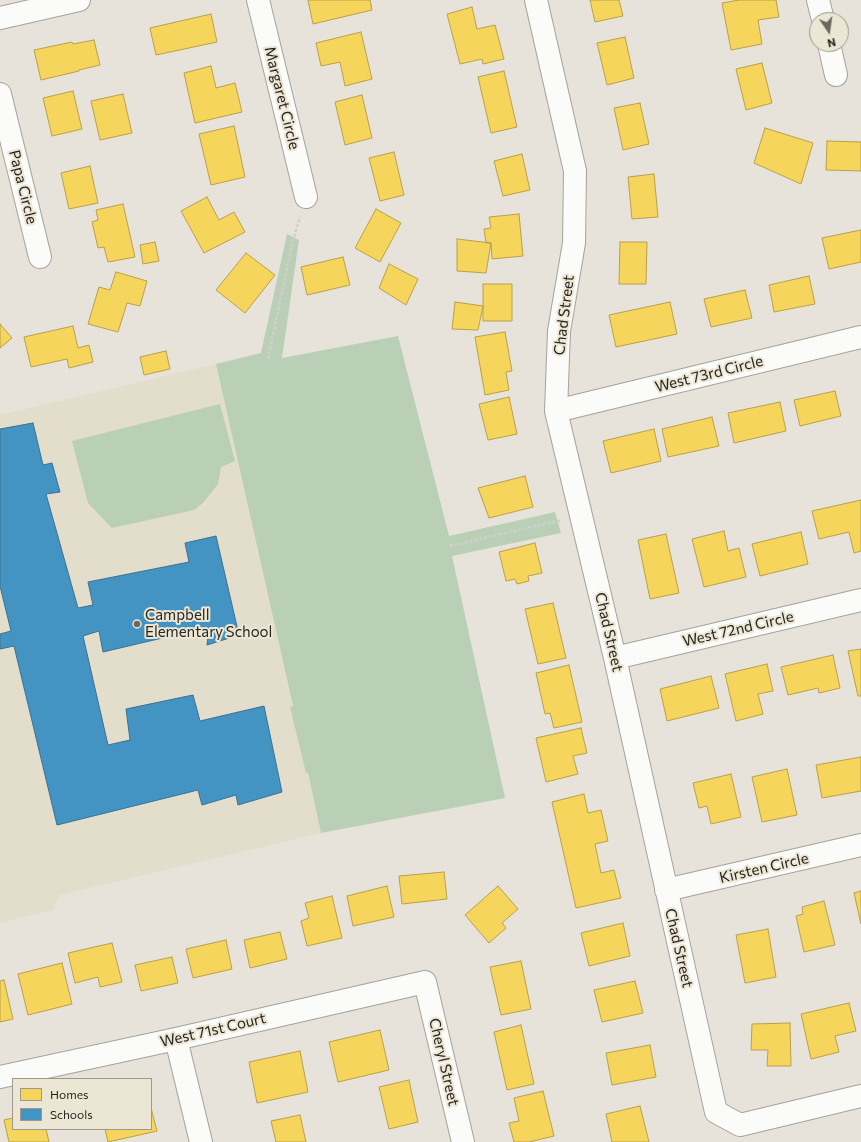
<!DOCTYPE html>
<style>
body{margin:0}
#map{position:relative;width:861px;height:1142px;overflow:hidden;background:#e7e3da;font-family:Commissioner,sans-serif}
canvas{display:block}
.legend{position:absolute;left:12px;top:1078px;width:140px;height:52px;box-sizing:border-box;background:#ece6d5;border:1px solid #9e998c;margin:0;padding:5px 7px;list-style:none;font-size:12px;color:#28251f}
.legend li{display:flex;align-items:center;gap:8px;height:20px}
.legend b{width:20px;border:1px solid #9e998c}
.north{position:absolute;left:809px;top:12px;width:40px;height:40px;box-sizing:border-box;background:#ece6d5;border:1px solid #9e998c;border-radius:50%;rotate:167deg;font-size:11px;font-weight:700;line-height:16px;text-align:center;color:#28251f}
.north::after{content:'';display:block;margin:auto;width:14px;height:18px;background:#6b6860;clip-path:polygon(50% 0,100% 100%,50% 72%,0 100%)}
</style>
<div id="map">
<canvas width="861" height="1142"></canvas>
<ul class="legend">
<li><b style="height:11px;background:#f6d55c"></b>Homes</li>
<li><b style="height:11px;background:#4393c3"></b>Schools</li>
</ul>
<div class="north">N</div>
</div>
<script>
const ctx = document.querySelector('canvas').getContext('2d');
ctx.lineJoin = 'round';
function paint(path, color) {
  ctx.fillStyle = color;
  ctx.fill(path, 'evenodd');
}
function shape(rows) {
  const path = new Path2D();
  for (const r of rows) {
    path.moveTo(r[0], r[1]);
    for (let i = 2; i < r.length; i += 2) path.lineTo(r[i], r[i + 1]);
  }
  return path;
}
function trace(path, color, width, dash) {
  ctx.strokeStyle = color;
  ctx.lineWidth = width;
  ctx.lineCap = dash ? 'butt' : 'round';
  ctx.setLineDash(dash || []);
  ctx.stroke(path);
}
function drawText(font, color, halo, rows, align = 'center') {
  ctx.font = font + ' Commissioner,sans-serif';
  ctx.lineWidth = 4;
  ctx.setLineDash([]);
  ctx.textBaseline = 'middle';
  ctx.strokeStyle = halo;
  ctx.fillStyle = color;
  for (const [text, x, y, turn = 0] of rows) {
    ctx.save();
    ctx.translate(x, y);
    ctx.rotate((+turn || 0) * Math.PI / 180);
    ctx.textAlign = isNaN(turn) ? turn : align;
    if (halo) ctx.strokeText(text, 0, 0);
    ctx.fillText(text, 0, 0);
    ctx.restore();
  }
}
const built = shape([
 [216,364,321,833,60,895,53,910,0,923,0,415]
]);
const green = shape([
 [287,234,299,240,282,358,398,336,449,536,555,512,561,533,452,556,505,798,321,833,308,773,306,773,290,707,293,706,216,364,261,353],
 [220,404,235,461,221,467,218,484,203,503,194,510,112,528,88,503,72,441]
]);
const homes = shape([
 [308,0,370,0,372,10,313,24,308,0],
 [590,0,619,0,623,16,595,22,590,0],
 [739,0,776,0,779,17,758,20,762,44,731,50,722,3,739,0],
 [472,7,477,29,495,25,504,59,483,64,482,59,460,64,447,14,472,7],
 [211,14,217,42,156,55,150,28,211,14],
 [361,32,372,79,345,86,340,62,321,66,316,43,361,32],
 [625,37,634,78,607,85,597,43,625,37],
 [94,40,100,65,79,70,79,71,41,80,34,50,72,42,73,44,94,40],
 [762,63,772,103,746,110,736,69,762,63],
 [211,66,216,88,235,83,242,112,195,123,184,73,211,66],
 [504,71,517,127,491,133,478,77,504,71],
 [73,91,82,129,52,136,43,98,73,91],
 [123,94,132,133,100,140,91,101,123,94],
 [362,95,372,138,345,145,335,102,362,95],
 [640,103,649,144,623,150,614,108,640,103],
 [234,126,245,177,211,185,199,134,234,126],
 [765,128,813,143,801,184,754,163,765,128],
 [827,141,861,142,861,171,826,170,827,141],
 [394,152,404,195,380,201,369,158,394,152],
 [522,154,530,190,503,196,494,161,522,154],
 [90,166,98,203,69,209,61,173,90,166],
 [654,174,658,217,632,219,628,177,654,174],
 [207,197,219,220,234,212,245,232,204,253,181,211,207,197],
 [123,204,135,257,108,262,104,247,98,248,92,222,98,220,96,210,123,204],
 [376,209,401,223,380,262,355,248,376,209],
 [519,214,523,256,492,259,491,243,486,243,484,229,491,228,489,217,519,214],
 [861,230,861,262,829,269,822,238,861,230],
 [457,239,491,243,486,273,457,271,457,239],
 [155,242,159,261,143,264,140,245,155,242],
 [620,242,647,242,646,284,619,284,620,242],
 [246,253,275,275,245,313,216,290,246,253],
 [343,257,350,285,307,295,301,267,343,257],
 [389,264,418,279,406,305,379,288,389,264],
 [116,272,147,281,140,306,127,303,118,332,88,324,99,287,110,290,116,272],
 [809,276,815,304,774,312,769,285,809,276],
 [483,284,512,284,512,321,483,321,483,284],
 [745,290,752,318,711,327,704,299,745,290],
 [455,302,483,306,478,330,452,329,455,302],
 [670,302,677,334,616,347,609,315,670,302],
 [0,324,12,338,0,348,0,324],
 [73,326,78,348,89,345,93,362,69,368,67,359,31,367,24,337,73,326],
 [505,332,512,371,506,372,509,390,485,395,475,337,505,332],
 [166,351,170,369,144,375,140,357,166,351],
 [835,391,841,416,800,426,794,400,835,391],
 [509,397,517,434,488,440,479,404,509,397],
 [780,402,786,431,734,443,728,413,780,402],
 [712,417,719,446,668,457,662,429,712,417],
 [654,429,661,461,611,473,603,441,654,429],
 [525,476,533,507,489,518,478,488,525,476],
 [861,500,861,551,854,553,849,532,819,539,812,511,861,500],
 [724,531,728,551,739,548,746,577,704,587,692,539,724,531],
 [801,532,808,564,760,576,752,544,801,532],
 [666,534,679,593,650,599,638,540,666,534],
 [535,543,542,573,528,576,529,581,517,584,515,579,506,581,499,552,535,543],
 [553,603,566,658,538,664,525,609,553,603],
 [861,649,861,696,858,696,848,651,861,649],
 [833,655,840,688,819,693,818,688,788,695,781,667,833,655],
 [767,664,773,691,758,694,763,714,736,721,725,674,767,664],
 [569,665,582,722,554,728,550,713,545,714,536,673,569,665],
 [711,676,719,708,667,721,660,689,711,676],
 [581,728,587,753,573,756,578,774,546,782,536,738,581,728],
 [861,757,861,791,822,798,816,765,861,757],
 [787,769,797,815,762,822,752,777,787,769],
 [731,774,741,817,711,824,707,806,699,808,693,783,731,774],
 [584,794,588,813,601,810,608,841,595,844,601,873,614,870,621,898,576,908,552,802,584,794],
 [444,872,447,899,402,904,399,876,444,872],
 [387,886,394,917,353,926,347,896,387,886],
 [498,886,518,909,502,923,506,928,489,943,465,915,498,886],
 [861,891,861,924,854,893,861,891],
 [332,896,342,938,307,946,301,921,309,918,305,903,332,896],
 [824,901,835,945,804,952,796,916,803,914,802,907,824,901],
 [623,923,630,956,589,966,581,933,623,923],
 [768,929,776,977,745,983,736,935,768,929],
 [280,932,287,959,250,968,244,940,280,932],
 [226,940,232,969,193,978,186,949,226,940],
 [112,943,122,982,100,987,98,977,75,983,68,953,112,943],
 [172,957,178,983,141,991,135,965,172,957],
 [521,961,531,1009,501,1015,490,967,521,961],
 [62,963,72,1004,28,1015,18,974,62,963],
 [4,980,13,1019,0,1022,0,981,4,980],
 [635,981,643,1013,602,1022,594,990,635,981],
 [849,1003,856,1031,835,1036,839,1052,811,1059,801,1014,849,1003],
 [790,1023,791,1066,767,1066,768,1050,751,1050,752,1024,790,1023],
 [521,1025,534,1084,507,1090,494,1032,521,1025],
 [380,1030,389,1070,338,1082,329,1042,380,1030],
 [650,1045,656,1077,612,1085,606,1053,650,1045],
 [300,1051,308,1092,257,1103,249,1062,300,1051],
 [409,1080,418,1122,389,1129,379,1087,409,1080],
 [543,1091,554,1136,529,1142,514,1142,509,1123,519,1121,514,1098,543,1091],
 [640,1106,649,1142,612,1142,606,1114,640,1106],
 [151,1108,157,1131,108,1142,105,1129,151,1129,151,1108],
 [300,1115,306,1142,276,1142,271,1121,300,1115],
 [13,1118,13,1129,46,1129,49,1142,9,1142,4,1120,13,1118]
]);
const schools = shape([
 [33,423,43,465,52,463,60,492,46,494,78,608,93,605,88,582,189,562,185,543,216,536,239,635,207,645,209,627,103,652,99,631,83,636,108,745,130,740,126,709,193,695,200,721,264,706,282,792,238,805,236,795,202,805,198,790,57,825,14,646,0,649,0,634,11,631,0,586,0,429,33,423]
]);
const path = shape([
 [268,359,292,244,300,217],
 [450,546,552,522,560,521]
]);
const minor = shape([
 [258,0,306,197],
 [536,0,575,171,574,243,559,331,556,411,615,658,716,1112,740,1125,861,1096],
 [818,0,823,20],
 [0,18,79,0],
 [829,44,836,75],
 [0,94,40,257],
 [556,411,861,337],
 [615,658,861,600],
 [666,890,861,845],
 [176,1039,201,1142],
 [0,1077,176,1039,425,982,463,1142]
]);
const markers = [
 [137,624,4,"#6b6860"]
];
const streetNames = [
 ["Margaret Circle",282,98,76],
 ["Papa Circle",23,187,76],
 ["Chad Street",564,315,-83],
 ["West 73rd Circle",709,374,-14],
 ["West 72nd Circle",738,629,-13],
 ["Chad Street",609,632,77],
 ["Kirsten Circle",764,868,-13],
 ["Chad Street",679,948,77],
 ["West 71st Court",213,1030,-13],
 ["Cheryl Street",444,1062,77]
];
const poiNames = [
 ["Campbell",145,615],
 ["Elementary School",145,632]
];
paint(built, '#e3ddcb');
paint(green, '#bad0b6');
paint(homes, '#f6d55c');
trace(homes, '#b8a04a', 1);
paint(schools, '#4393c3');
trace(schools, '#3b7292', 1);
trace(minor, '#a5a29b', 24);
trace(path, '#d1cfcd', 2.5, [3, 2]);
trace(minor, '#fbfbf9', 22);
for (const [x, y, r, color] of markers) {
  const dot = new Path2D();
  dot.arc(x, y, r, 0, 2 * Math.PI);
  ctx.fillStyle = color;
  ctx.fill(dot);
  trace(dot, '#ece6d5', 1.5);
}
drawText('15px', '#28251f', '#ece6d5', streetNames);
drawText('15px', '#28251f', '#ece6d5', poiNames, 'left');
</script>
